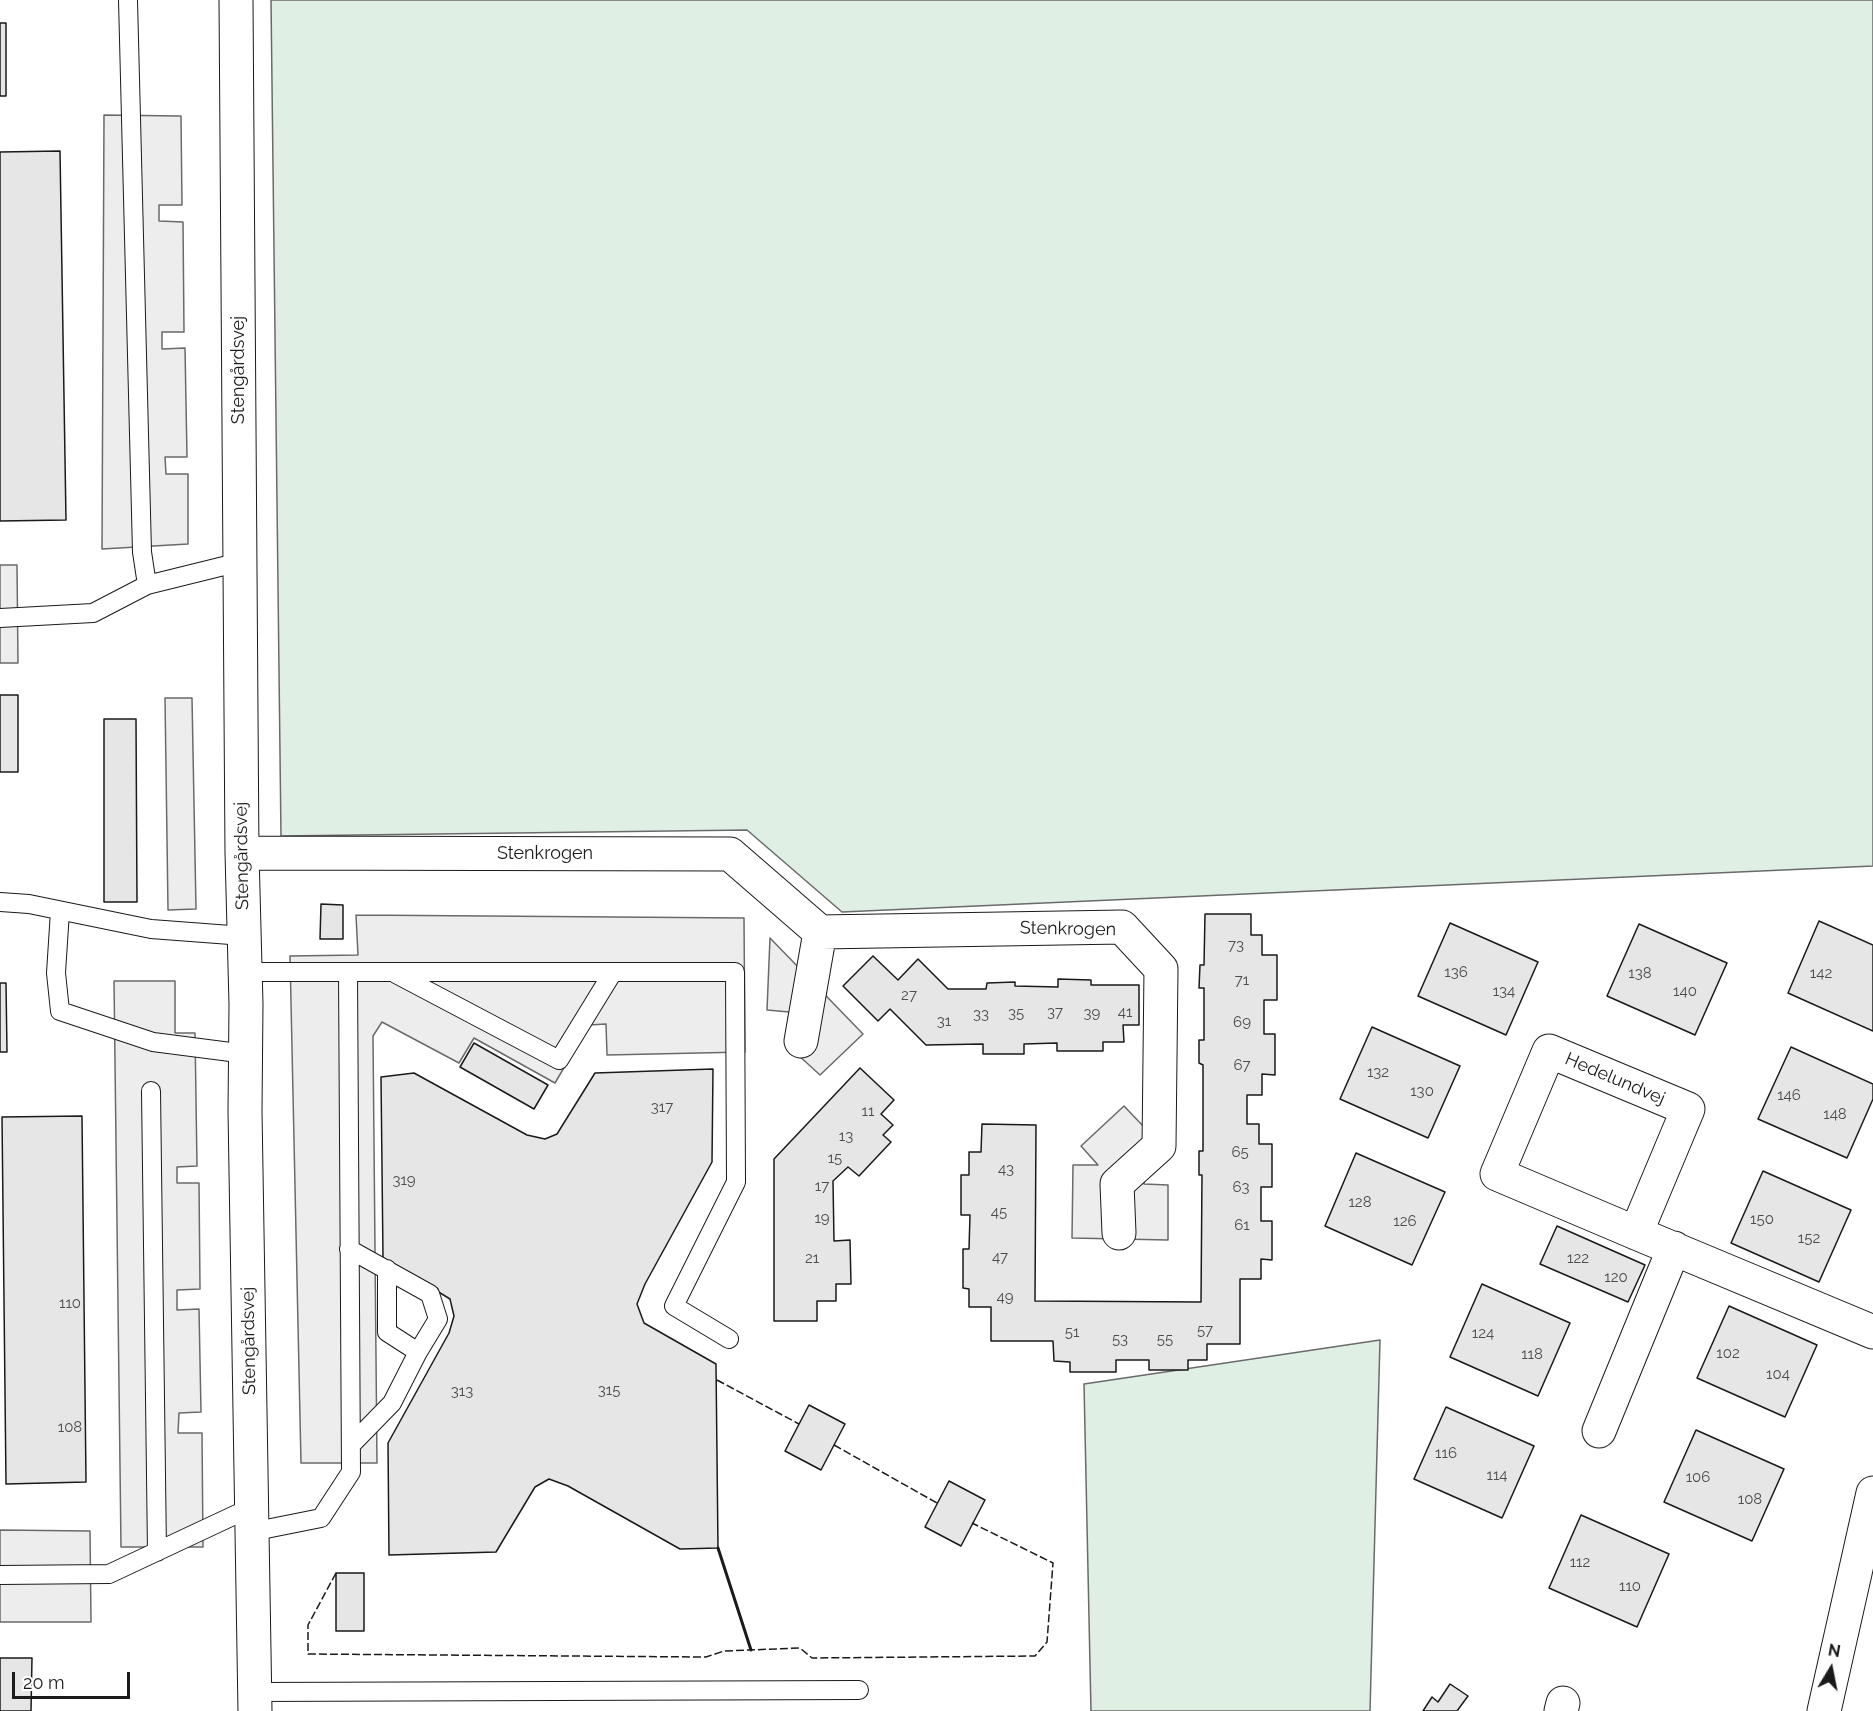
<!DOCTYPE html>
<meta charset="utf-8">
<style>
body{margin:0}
#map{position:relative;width:1873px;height:1711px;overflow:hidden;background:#fff;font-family:Raleway,sans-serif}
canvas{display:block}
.north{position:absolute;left:1801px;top:1639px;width:60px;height:60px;-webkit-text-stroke:4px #fff;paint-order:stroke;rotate:10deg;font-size:16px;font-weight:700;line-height:24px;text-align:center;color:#1a1a1a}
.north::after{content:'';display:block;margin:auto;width:21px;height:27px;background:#1a1a1a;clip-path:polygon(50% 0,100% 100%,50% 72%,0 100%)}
.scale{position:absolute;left:12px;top:1672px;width:118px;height:27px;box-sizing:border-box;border:3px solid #1a1a1a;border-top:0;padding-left:8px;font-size:18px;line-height:21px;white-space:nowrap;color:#1a1a1a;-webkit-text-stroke:4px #fff;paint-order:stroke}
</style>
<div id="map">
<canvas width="1873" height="1711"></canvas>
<div class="north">N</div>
<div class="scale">20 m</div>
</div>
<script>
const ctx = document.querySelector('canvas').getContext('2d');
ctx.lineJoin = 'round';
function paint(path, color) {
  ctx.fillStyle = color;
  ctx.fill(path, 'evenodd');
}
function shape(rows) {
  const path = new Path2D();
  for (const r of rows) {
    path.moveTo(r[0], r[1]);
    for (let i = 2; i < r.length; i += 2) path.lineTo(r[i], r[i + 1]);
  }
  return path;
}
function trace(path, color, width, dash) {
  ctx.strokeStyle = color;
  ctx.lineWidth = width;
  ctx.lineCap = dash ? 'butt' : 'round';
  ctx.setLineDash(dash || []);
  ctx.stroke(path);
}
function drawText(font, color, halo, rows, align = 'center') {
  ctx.font = font + ' Raleway,sans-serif';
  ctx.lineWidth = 4.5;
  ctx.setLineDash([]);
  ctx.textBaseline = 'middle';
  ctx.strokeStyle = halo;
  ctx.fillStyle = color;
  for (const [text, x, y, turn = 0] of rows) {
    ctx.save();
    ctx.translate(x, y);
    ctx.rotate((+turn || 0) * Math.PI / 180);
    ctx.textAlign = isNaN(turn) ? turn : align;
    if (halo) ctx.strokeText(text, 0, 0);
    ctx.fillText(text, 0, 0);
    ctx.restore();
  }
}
const green = shape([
 [271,0,1873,0,1873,866,842,912,747,830,281,836,271,0],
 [1380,1340,1370,1711,1091,1711,1084,1384,1380,1340]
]);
const parking = shape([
 [104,115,181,116,182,205,159,205,159,221,183,222,184,332,162,332,162,349,185,348,187,457,165,457,166,474,188,474,188,544,102,549,104,115],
 [0,565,17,565,18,663,0,663,0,565],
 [165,698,192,698,196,909,168,910,165,698],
 [356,915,744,918,745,1052,607,1055,606,1024,589,1025,555,1083,474,1038,459,1063,382,1022,373,1036,377,1463,301,1463,290,956,358,955,356,915],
 [770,938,863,1034,820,1075,785,1043,789,1012,767,1010,770,938],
 [114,981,175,981,175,1033,195,1033,197,1166,177,1167,177,1183,199,1183,200,1289,177,1290,177,1310,199,1309,201,1412,179,1413,178,1433,202,1433,203,1547,121,1547,114,981],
 [1124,1106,1144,1127,1144,1184,1168,1185,1168,1240,1072,1238,1073,1165,1098,1165,1081,1146,1124,1106],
 [0,1530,90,1531,91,1622,0,1622,0,1530]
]);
const building = shape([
 [0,23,6,23,6,96,0,96,0,23],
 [60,151,66,520,0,521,0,152,60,151],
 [0,695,18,695,18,772,0,772,0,695],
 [104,719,136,719,137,902,104,902,104,719],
 [321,904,343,905,343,939,320,939,321,904],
 [1205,914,1251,914,1251,935,1262,935,1262,955,1277,955,1277,1000,1264,1000,1264,1034,1275,1034,1275,1075,1262,1074,1262,1095,1247,1095,1247,1124,1259,1124,1259,1144,1272,1144,1272,1187,1261,1187,1261,1221,1272,1221,1272,1260,1261,1259,1261,1279,1240,1279,1240,1344,1207,1344,1207,1360,1188,1360,1188,1370,1149,1370,1149,1360,1116,1360,1116,1372,1070,1372,1070,1362,1054,1361,1053,1341,991,1341,991,1307,969,1307,969,1289,963,1288,963,1249,969,1249,970,1215,961,1215,961,1175,969,1175,969,1152,981,1152,982,1124,1036,1125,1035,1301,1201,1302,1202,1175,1199,1175,1199,1151,1203,1151,1203,1065,1199,1063,1199,1040,1204,1040,1204,988,1199,988,1200,965,1204,965,1205,914],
 [1819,921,1873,945,1873,1031,1788,993,1819,921],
 [1450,923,1538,962,1506,1035,1418,996,1450,923],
 [1639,924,1727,963,1695,1035,1607,996,1639,924],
 [873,956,898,980,918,959,948,989,986,989,987,983,1015,982,1015,986,1058,987,1058,979,1091,980,1091,985,1139,985,1139,1025,1123,1025,1124,1042,1103,1042,1103,1051,1057,1051,1057,1043,1024,1044,1024,1054,983,1054,983,1044,926,1045,890,1009,878,1021,843,986,873,956],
 [0,983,6,983,7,1052,0,1052,0,983],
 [1372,1027,1460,1066,1428,1138,1340,1099,1372,1027],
 [474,1043,548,1085,534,1109,460,1067,474,1043],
 [1791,1047,1873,1084,1873,1099,1847,1158,1758,1119,1791,1047],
 [860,1068,894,1100,881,1114,893,1125,883,1135,891,1142,859,1176,848,1167,833,1181,834,1241,850,1240,851,1284,836,1284,836,1301,817,1301,817,1321,774,1321,774,1159,860,1068],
 [713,1069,712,1162,645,1284,637,1304,644,1323,716,1364,718,1548,680,1549,568,1486,549,1479,535,1487,496,1552,389,1555,388,1443,449,1333,454,1316,450,1299,383,1258,381,1077,414,1073,527,1135,545,1139,557,1134,595,1073,713,1069],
 [82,1116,86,1482,6,1484,2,1117,82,1116],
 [1356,1153,1445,1192,1412,1265,1325,1226,1356,1153],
 [1763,1171,1851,1210,1819,1282,1731,1243,1763,1171],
 [1557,1226,1645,1265,1628,1302,1540,1264,1557,1226],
 [1482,1284,1570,1323,1538,1396,1450,1357,1482,1284],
 [1729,1306,1817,1345,1785,1417,1697,1378,1729,1306],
 [809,1405,845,1424,821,1470,785,1451,809,1405],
 [1446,1407,1534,1446,1502,1518,1414,1479,1446,1407],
 [1696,1430,1784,1469,1752,1541,1664,1502,1696,1430],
 [949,1481,985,1500,961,1546,925,1527,949,1481],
 [1581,1515,1669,1554,1637,1627,1549,1588,1581,1515],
 [336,1573,364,1573,364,1631,336,1631,336,1573],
 [0,1658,32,1658,31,1711,0,1711,0,1658],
 [1450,1684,1468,1696,1457,1711,1423,1711,1432,1697,1438,1702,1450,1684]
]);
const lane = shape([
 [128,0,142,552,147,585],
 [0,618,93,613,147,585,240,562],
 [0,902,29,904,151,929,244,936],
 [60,911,56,973,60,1011,153,1042,246,1054],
 [245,972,735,972,736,1182,674,1306,729,1339],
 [396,974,559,1060,613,972],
 [151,1091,157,1552],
 [349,1249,430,1294,438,1319,418,1352,392,1403,351,1445],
 [387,1269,387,1332,418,1352],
 [251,1532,321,1518,351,1472,348,972],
 [0,1575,109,1574,252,1507],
 [254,1692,859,1690]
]);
const street = shape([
 [236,0,242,853,246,1004,245,1111,255,1711],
 [242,853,730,854,820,932,1122,927,1161,969,1159,1146,1117,1184,1119,1233],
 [801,1041,820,932],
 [1636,1233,1688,1109,1549,1051,1497,1174,1636,1233,1873,1332],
 [1599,1431,1674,1248],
 [1561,1711,1563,1703]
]);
const secondary = shape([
 [1824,1711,1873,1493]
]);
const fence = shape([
 [717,1380,799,1424],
 [834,1445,937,1503],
 [336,1573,308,1625,308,1654,706,1657,724,1651,800,1648,812,1658,1035,1656,1047,1642,1053,1563,972,1523]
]);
const wall = shape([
 [718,1548,751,1650]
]);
const numberNames = [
 ["73",1236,945],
 ["136",1456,972],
 ["138",1640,973],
 ["142",1821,973],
 ["71",1242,980],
 ["134",1504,991],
 ["140",1685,991],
 ["27",909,995],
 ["37",1055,1012],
 ["41",1125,1012],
 ["35",1016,1013],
 ["39",1092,1013],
 ["33",981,1014],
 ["31",944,1021],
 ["69",1242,1022],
 ["67",1242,1065],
 ["132",1378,1072],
 ["130",1422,1091],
 ["146",1789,1095],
 ["317",662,1107],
 ["11",868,1111],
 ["148",1835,1114],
 ["13",846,1136],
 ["65",1240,1152],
 ["15",835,1158],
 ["43",1006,1169],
 ["319",404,1180],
 ["17",822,1186],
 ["63",1241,1187],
 ["128",1360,1202],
 ["45",999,1212],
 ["19",822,1218],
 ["150",1762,1219],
 ["126",1405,1221],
 ["61",1242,1225],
 ["152",1809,1238],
 ["47",1000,1257],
 ["21",812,1258],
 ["122",1578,1258],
 ["120",1616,1277],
 ["49",1005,1297],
 ["110",70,1303],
 ["57",1205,1330],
 ["51",1072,1332],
 ["124",1483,1333],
 ["53",1120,1339],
 ["55",1165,1339],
 ["102",1728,1353],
 ["118",1532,1354],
 ["104",1778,1374],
 ["315",609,1390],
 ["313",462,1391],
 ["108",70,1427],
 ["116",1446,1453],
 ["114",1497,1475],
 ["106",1698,1477],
 ["108",1750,1499],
 ["112",1580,1562],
 ["110",1630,1586]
];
const streetNames = [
 ["Stengårdsvej",239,370,-90],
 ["Stenkrogen",545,854],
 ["Stengårdsvej",242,856,-91],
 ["Stenkrogen",1068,929,1],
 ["Hedelundvej",1615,1079,23],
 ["Stengårdsvej",249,1341,-91]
];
paint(green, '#e0efe3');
trace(green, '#6a6a6a', 1.5);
paint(parking, '#ededed');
trace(parking, '#6a6a6a', 1.5);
paint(building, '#e6e6e6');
trace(building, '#1a1a1a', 1.5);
trace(lane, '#1a1a1a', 20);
trace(street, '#1a1a1a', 35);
trace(secondary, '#1a1a1a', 35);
trace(lane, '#fff', 18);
trace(street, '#fff', 33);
trace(secondary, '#fff', 33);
trace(fence, '#1a1a1a', 1.5, [8, 3]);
trace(wall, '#1a1a1a', 3);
drawText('15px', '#4d4d4d', null, numberNames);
drawText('18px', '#1a1a1a', '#fff', streetNames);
</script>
